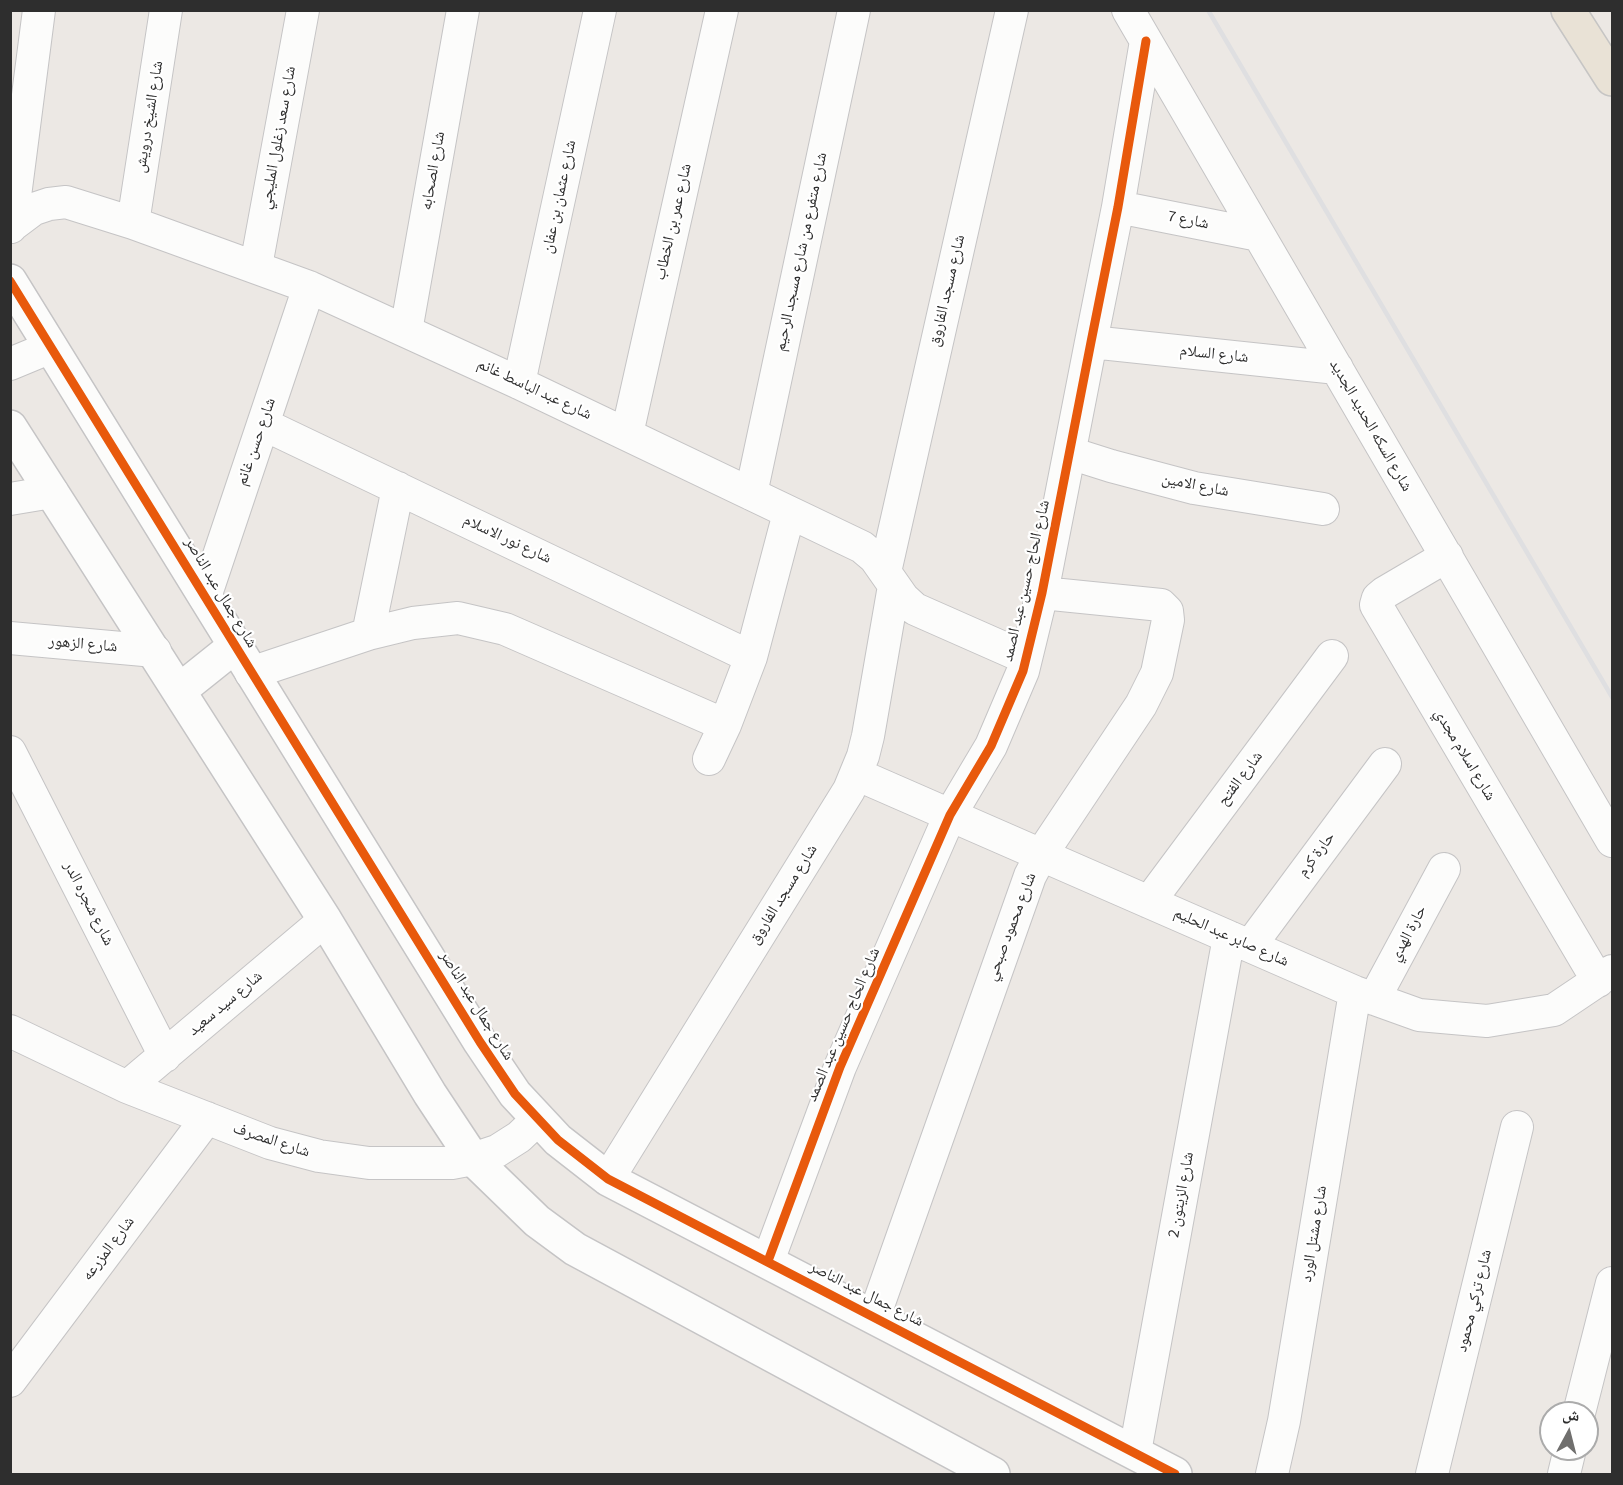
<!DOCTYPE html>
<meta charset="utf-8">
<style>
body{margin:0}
#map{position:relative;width:1623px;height:1485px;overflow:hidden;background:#ece8e4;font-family:"Source Sans 3","Noto Naskh Arabic",sans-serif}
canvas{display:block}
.frame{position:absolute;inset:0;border:12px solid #2e2e2e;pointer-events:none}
.north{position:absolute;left:1539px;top:1401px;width:60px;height:60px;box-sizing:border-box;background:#fff;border:2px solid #ababab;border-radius:50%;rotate:7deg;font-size:16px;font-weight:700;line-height:24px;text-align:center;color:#2e2e2e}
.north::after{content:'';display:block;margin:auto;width:21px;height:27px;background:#706f6e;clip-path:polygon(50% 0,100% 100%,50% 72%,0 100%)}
</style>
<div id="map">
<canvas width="1623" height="1485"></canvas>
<div class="frame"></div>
<div class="north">ش</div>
</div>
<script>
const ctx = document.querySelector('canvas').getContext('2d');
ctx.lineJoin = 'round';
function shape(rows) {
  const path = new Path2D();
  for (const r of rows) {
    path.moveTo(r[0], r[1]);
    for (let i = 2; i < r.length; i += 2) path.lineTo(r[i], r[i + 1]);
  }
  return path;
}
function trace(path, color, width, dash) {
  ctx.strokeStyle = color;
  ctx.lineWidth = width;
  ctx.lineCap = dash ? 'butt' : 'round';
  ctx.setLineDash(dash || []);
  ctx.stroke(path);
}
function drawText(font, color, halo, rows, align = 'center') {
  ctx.font = font + ' "Source Sans 3","Noto Naskh Arabic",sans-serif';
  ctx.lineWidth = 4.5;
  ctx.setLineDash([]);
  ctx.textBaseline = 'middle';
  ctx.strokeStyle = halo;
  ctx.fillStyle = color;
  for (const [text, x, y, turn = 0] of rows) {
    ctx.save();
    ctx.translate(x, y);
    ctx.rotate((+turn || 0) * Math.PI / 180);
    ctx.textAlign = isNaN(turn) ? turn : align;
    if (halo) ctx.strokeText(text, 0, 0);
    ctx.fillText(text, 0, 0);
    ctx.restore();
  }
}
const minor = shape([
 [1128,10,1612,841],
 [1118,207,1259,235],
 [133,223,166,10],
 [10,227,34,209,49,204,66,202,133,223,309,287,519,383,862,547,875,558,903,598,915,609,1026,658],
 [11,227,39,10],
 [256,266,303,10],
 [406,331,463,10],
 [1091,342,1337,368],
 [10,364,51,347],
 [519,383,600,10],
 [263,424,751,657],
 [627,434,722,10],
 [1070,453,1111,466,1194,488,1323,509],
 [751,494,854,10],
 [10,499,52,492],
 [1447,556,1384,593,1378,598,1376,605,1598,981],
 [885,572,1012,10],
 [205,597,309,287],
 [368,634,398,488],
 [10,638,155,651],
 [251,673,368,634,413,623,458,618,505,629,725,725],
 [10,752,165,1056],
 [709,759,725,725,751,657,789,513],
 [856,774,1355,992,1419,1015,1487,1021,1554,1010,1612,971],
 [1149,902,1332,656],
 [1250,946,1385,764],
 [1374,999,1444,869],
 [10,1031,127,1087,270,1143,319,1156,369,1163,452,1163,473,1159,497,1151,519,1137,538,1119],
 [127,1087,325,920],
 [608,1179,849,790,863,756,868,736,894,586],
 [768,1261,840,1067,950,815,991,746,1023,671,1042,593,1091,342,1118,207,1146,41],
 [874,1317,1030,876,1041,855,1141,705,1157,673,1168,620,1167,611,1161,605,1042,593],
 [10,1381,207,1118],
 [1579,1413,1612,1283],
 [1135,1452,1229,937],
 [1272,1474,1284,1421,1355,992],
 [1432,1474,1517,1127],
 [1564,1474,1570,1449]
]);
const tertiary = shape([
 [10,281,480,1042,515,1094,558,1140,608,1179,1175,1474],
 [10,427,325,920,430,1094,473,1159,537,1221,575,1249,993,1474],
 [180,690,235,646]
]);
const trunk = shape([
 [1568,10,1612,79]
]);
const rail = shape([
 [1208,10,1612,697]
]);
const cycleway = shape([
 [10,281,480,1042,515,1094,558,1140,608,1179,1175,1474],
 [768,1261,840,1067,950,815,991,746,1023,671,1042,593,1091,342,1118,207,1146,41]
]);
const streetNames = [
 ["شارع الشيخ درويش",150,117,-81],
 ["شارع سعد زغلول المليجي",279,138,-80],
 ["شارع الصحابه",434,171,-80],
 ["شارع عثمان بن عفان",560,197,-78],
 ["شارع 7",1188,221,11],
 ["شارع عمر بن الخطاب",674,222,-77],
 ["شارع متفرع من شارع مسجد الرحيم",802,252,-78],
 ["شارع مسجد الفاروق",948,291,-77],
 ["شارع السلام",1214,355,6],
 ["شارع عبد الباسط غانم",534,390,25],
 ["شارع السكه الحديد الجديد",1370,426,60],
 ["شارع حسن غانم",257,442,-71],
 ["شارع الامين",1195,486,11],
 ["شارع نور الاسلام",507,540,25],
 ["شارع الحاج حسين عبد الصمد",1027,581,-77],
 ["شارع جمال عبد الناصر",220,593,59],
 ["شارع الزهور",83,645,5],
 ["شارع اسلام مجدي",1464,755,59],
 ["شارع الفتح",1241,779,-53],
 ["حارة كرم",1317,855,-53],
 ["شارع مسجد الفاروق",784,895,-58],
 ["شارع شجره الدر",88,904,63],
 ["شارع محمود صبحي",1012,927,-69],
 ["حارة الهدي",1409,934,-62],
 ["شارع صابر عبد الحليم",1231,938,24],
 ["شارع سيد سعيد",226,1004,-40],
 ["شارع جمال عبد الناصر",476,1006,58],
 ["شارع الحاج حسين عبد الصمد",844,1025,-67],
 ["شارع المصرف",271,1141,18],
 ["شارع الزيتون 2",1182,1195,-80],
 ["شارع مشتل الورد",1315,1234,-81],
 ["شارع المزرعه",109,1249,-53],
 ["شارع جمال عبد الناصر",866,1295,27],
 ["شارع تركي محمود",1475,1301,-76]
];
trace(minor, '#c5c4c5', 34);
trace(tertiary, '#c5c4c5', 36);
trace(trunk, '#c6c5c4', 36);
trace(minor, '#fcfcfb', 32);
trace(tertiary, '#fcfcfb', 33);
trace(trunk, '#e9e2d6', 33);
trace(rail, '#dfdfe1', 4.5);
trace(cycleway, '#e8590c', 9);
drawText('16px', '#2e2e2e', '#fff', streetNames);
</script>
